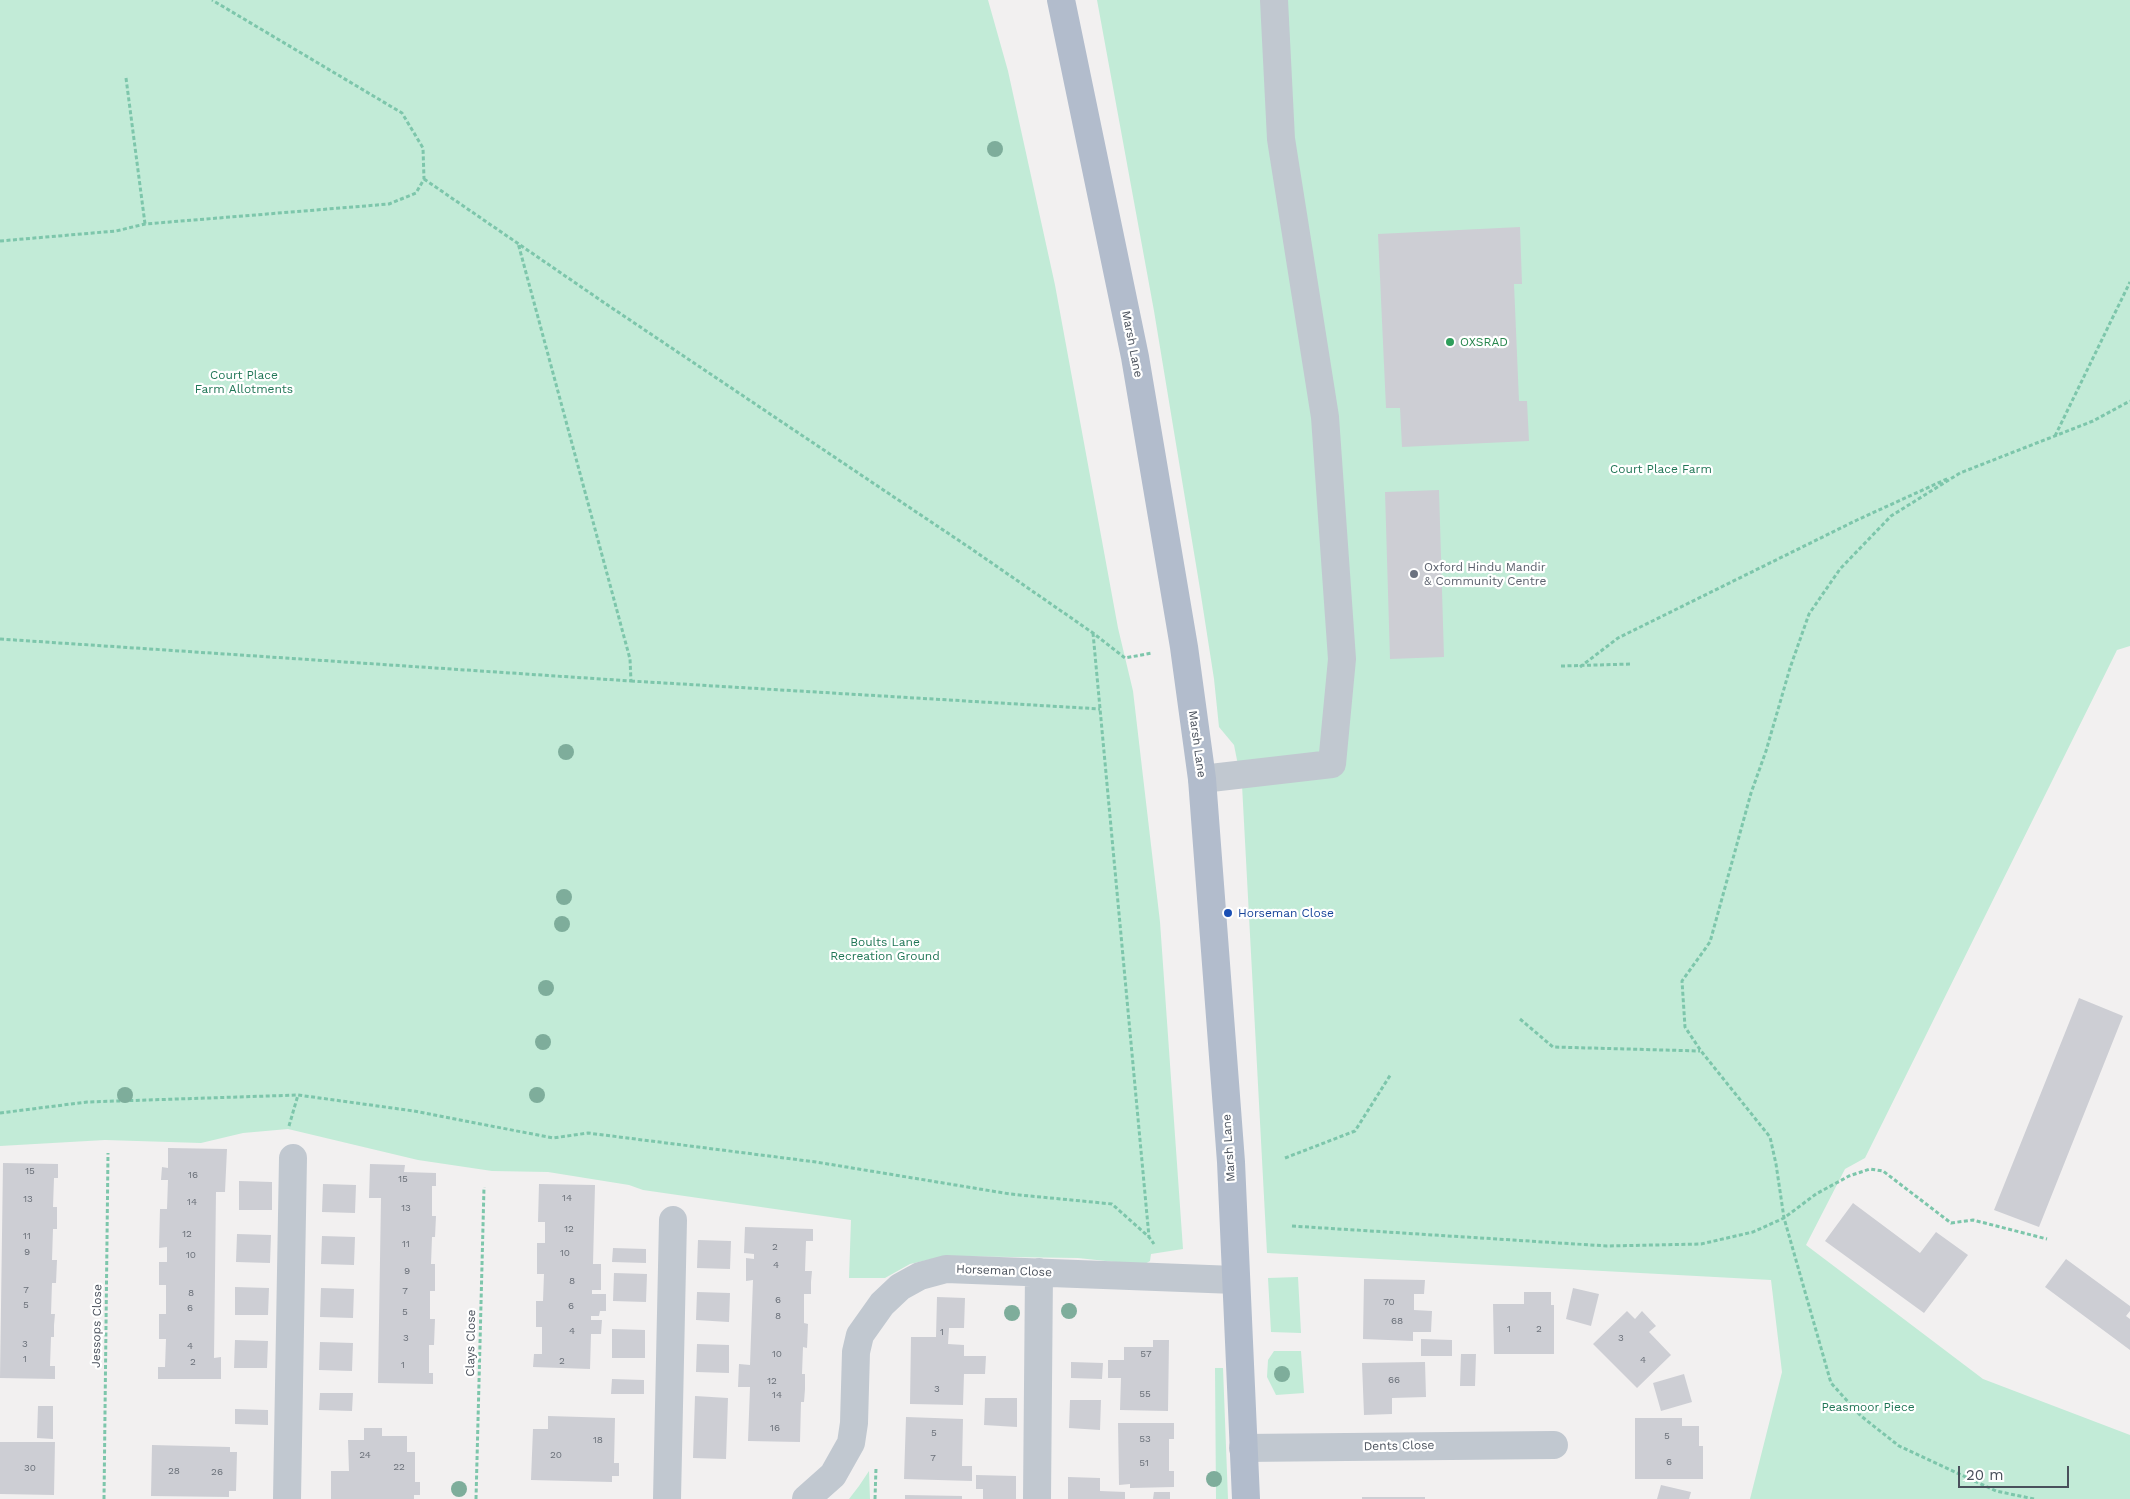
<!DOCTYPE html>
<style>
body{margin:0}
#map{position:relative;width:2130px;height:1499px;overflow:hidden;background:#f2f0f0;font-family:"Work Sans",sans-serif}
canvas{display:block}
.scale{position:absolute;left:1958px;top:1466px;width:111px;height:22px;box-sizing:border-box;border:2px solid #49505b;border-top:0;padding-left:6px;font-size:15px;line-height:18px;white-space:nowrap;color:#49505b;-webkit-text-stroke:4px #fff;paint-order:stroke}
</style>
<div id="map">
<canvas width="2130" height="1499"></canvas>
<div class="scale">20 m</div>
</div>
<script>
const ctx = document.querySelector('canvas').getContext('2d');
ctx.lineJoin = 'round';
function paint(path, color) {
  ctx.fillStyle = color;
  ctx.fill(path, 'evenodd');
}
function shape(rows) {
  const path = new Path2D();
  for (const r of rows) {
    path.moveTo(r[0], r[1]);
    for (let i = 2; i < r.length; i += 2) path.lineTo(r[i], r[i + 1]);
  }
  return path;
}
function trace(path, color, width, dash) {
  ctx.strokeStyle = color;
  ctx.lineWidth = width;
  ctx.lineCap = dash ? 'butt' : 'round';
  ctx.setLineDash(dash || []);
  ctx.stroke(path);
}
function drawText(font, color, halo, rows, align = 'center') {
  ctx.font = font + ' "Work Sans",sans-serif';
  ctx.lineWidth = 4.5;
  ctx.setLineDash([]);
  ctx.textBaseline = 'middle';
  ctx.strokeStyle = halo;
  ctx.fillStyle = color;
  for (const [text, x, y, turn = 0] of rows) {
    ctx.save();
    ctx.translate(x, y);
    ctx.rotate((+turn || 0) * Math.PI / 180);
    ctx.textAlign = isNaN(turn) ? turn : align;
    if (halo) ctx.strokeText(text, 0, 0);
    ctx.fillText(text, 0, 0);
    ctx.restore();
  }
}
const green = shape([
 [0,0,988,0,1008,71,1055,285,1118,628,1133,691,1160,922,1183,1249,1151,1254,1150,1261,1143,1265,1078,1258,945,1256,910,1264,885,1278,849,1278,851,1220,643,1190,629,1185,548,1172,492,1171,418,1160,288,1129,243,1133,201,1143,105,1140,0,1146],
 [1097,0,2130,0,2130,646,2117,650,1865,1158,1845,1169,1806,1245,1983,1379,2130,1435,2130,1499,1750,1499,1782,1372,1771,1280,1267,1253,1242,785,1234,745,1219,727,1214,679,1200,589,1154,311],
 [1298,1277,1301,1333,1271,1332,1268,1278],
 [1274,1351,1301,1351,1304,1393,1276,1395,1267,1377,1268,1360],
 [1215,1368,1223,1368,1228,1499,1216,1499],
 [869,1471,870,1499,849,1499,859,1486]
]);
const building = shape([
 [1520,227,1522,284,1514,284,1519,401,1527,401,1529,441,1402,447,1400,408,1386,408,1378,234],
 [1439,490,1444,657,1390,659,1385,492],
 [2079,998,2123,1016,2039,1227,1994,1210],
 [168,1148,227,1149,225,1192,216,1192,214,1358,221,1357,221,1379,158,1379,158,1367,165,1367,166,1339,159,1339,159,1314,166,1314,166,1285,159,1285,159,1262,167,1262,167,1247,159,1248,160,1209,167,1209,168,1180,161,1180,162,1167,168,1168],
 [3,1163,58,1164,58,1178,54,1178,53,1207,57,1207,57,1229,53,1229,52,1260,57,1260,56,1283,52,1283,51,1314,55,1314,54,1325,54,1337,51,1337,50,1366,55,1366,55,1379,0,1378],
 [370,1164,405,1165,404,1172,436,1173,436,1186,432,1186,432,1216,436,1216,435,1237,432,1237,431,1264,435,1264,435,1291,430,1291,430,1319,435,1319,434,1345,429,1345,429,1373,433,1373,433,1384,378,1383,381,1198,369,1198],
 [239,1181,272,1182,272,1210,239,1210],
 [323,1184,356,1185,355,1213,322,1212],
 [539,1184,595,1185,593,1264,601,1264,601,1290,592,1290,592,1294,606,1294,606,1311,600,1311,599,1316,591,1316,591,1320,602,1320,601,1334,591,1334,590,1369,533,1367,534,1354,542,1354,542,1327,536,1327,536,1301,543,1301,544,1274,537,1274,537,1243,545,1243,545,1222,538,1222],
 [1853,1203,1920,1253,1936,1232,1968,1255,1924,1313,1825,1241],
 [745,1227,813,1229,813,1241,806,1241,805,1271,812,1271,811,1282,811,1294,804,1294,804,1323,808,1324,807,1348,803,1347,802,1374,805,1374,805,1389,804,1402,801,1402,800,1442,748,1441,750,1387,738,1387,739,1364,750,1365,753,1280,746,1281,746,1258,754,1259,754,1254,744,1253],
 [237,1234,271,1235,270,1263,236,1262],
 [322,1236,355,1237,354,1265,321,1264],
 [698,1240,731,1241,730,1269,697,1268],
 [613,1248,646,1249,646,1263,612,1262],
 [2066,1259,2130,1306,2130,1311,2126,1316,2130,1319,2130,1350,2045,1287],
 [614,1273,647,1274,646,1302,613,1301],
 [1364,1279,1425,1280,1424,1294,1414,1294,1414,1310,1432,1311,1431,1332,1413,1332,1413,1341,1363,1339],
 [235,1287,269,1288,268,1315,235,1315],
 [321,1288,354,1289,353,1318,320,1317],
 [1573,1288,1599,1294,1591,1326,1566,1319],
 [697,1292,730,1293,729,1322,696,1320],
 [1524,1292,1551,1292,1551,1305,1554,1305,1554,1354,1494,1354,1493,1304,1524,1304],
 [937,1297,965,1298,964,1328,949,1328,948,1344,964,1345,964,1356,986,1356,985,1374,964,1374,963,1405,910,1404,911,1337,936,1337],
 [1627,1311,1635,1319,1642,1311,1656,1326,1649,1332,1671,1355,1637,1388,1593,1344],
 [612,1329,645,1330,645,1358,612,1358],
 [1421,1339,1452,1340,1452,1356,1421,1356],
 [235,1340,268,1341,267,1368,234,1368],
 [1153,1340,1169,1340,1168,1411,1120,1410,1121,1378,1108,1378,1108,1360,1124,1360,1124,1347,1153,1347],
 [320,1342,353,1343,352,1371,319,1370],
 [697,1344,729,1345,729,1373,696,1372],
 [1461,1354,1476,1354,1475,1386,1460,1386],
 [1071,1362,1103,1363,1102,1379,1071,1378],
 [1425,1362,1426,1397,1392,1398,1392,1414,1364,1415,1362,1363],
 [1684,1374,1692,1402,1661,1411,1653,1383],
 [612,1379,644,1380,644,1394,611,1394],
 [320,1393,353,1393,352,1411,319,1410],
 [695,1396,728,1398,726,1459,693,1458],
 [985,1398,1017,1398,1017,1427,984,1425],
 [1070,1400,1101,1400,1100,1430,1069,1428],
 [38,1406,53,1406,53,1439,37,1438],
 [235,1409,268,1410,268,1425,235,1424],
 [548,1416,615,1418,614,1463,619,1463,619,1476,612,1476,612,1482,531,1480,533,1429,548,1429],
 [906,1417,963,1419,962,1466,972,1466,972,1481,904,1479],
 [1635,1418,1682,1418,1682,1426,1699,1426,1699,1446,1703,1446,1703,1479,1635,1479],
 [1118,1423,1174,1423,1174,1439,1169,1439,1169,1471,1174,1471,1174,1487,1130,1488,1130,1484,1119,1485],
 [364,1428,382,1428,382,1436,407,1436,407,1452,415,1452,415,1482,420,1482,420,1495,414,1495,414,1499,331,1499,331,1471,349,1471,348,1440,364,1440],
 [0,1442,55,1442,54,1495,0,1494],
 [152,1445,230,1447,230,1452,237,1452,236,1491,229,1491,229,1497,151,1496],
 [976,1475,1016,1476,1016,1499,983,1499,983,1489,976,1489],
 [1068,1477,1100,1478,1100,1491,1125,1492,1125,1499,1068,1499],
 [1661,1485,1691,1492,1689,1499,1657,1499],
 [1154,1492,1170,1492,1170,1499,1153,1499],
 [905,1495,962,1496,962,1499,905,1499],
 [1362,1497,1425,1497,1425,1499,1362,1499]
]);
const path = shape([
 [126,78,145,224],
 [424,179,609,306,973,550,1093,633,1125,658,1152,653],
 [0,241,116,231,145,224,389,204,416,193,424,179,423,148,402,113,212,0],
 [2055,436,2130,282],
 [1093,633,1149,1237],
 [0,639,631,681,630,659,518,243],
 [1561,666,1631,664],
 [1580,667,1618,638,1857,520,1949,478],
 [631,681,1100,709],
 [1520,1019,1553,1047,1700,1051],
 [0,1113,87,1102,298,1095,414,1111,553,1138,588,1133,816,1162,1010,1194,1112,1204,1149,1237,1154,1244],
 [289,1126,298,1095],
 [1285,1158,1355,1131,1391,1074],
 [1292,1226,1607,1246,1701,1244,1753,1232,1784,1218,1816,1194,1849,1176,1870,1169,1883,1171,1951,1223,1973,1220,2047,1239],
 [104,1499,108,1153],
 [476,1499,484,1187],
 [875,1499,876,1468],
 [2034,1499,1996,1491,1899,1446,1861,1416,1831,1383,1784,1218,1776,1164,1770,1137,1701,1051,1685,1027,1682,981,1710,942,1751,793,1766,751,1790,668,1809,614,1840,569,1891,516,1960,473,2093,421,2130,401]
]);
const minor = shape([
 [1202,779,1332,764,1342,659,1325,417,1281,139,1274,0],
 [1243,1448,1554,1445],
 [287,1499,293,1158],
 [667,1499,673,1220],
 [806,1499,833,1475,851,1443,854,1423,856,1352,860,1335,882,1304,900,1287,920,1276,946,1269,1235,1280],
 [1037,1499,1039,1272]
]);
const major = shape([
 [1061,0,1135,357,1184,647,1202,779,1231,1162,1246,1499]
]);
const trees = [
 [995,149],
 [566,752],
 [564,897],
 [562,924],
 [546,988],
 [543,1042],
 [125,1095],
 [537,1095],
 [1069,1311],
 [1012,1313],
 [1282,1374],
 [1214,1479],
 [459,1489]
];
const markers = [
 [1450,342,5,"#2e9e5b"],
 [1414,574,5,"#6b7280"],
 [1228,913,5,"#1a4fb4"]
];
const numberNames = [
 ["15",30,1171],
 ["16",193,1175],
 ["15",403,1179],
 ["14",567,1198],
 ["13",28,1199],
 ["14",192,1202],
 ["13",406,1208],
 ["12",569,1229],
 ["12",187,1234],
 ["11",27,1236],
 ["11",406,1244],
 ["2",775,1247],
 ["9",27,1252],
 ["10",565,1253],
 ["10",191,1255],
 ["4",776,1265],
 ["9",407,1271],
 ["8",572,1281],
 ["7",26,1290],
 ["7",405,1291],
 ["8",191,1293],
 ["6",778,1300],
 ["70",1389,1302],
 ["5",26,1305],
 ["6",571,1306],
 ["6",190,1308],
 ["5",405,1312],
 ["8",778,1316],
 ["68",1397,1321],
 ["1",1509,1329],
 ["2",1539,1329],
 ["4",572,1331],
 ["1",942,1332],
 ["3",406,1338],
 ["3",1621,1338],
 ["3",25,1344],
 ["4",190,1346],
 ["10",777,1354],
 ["57",1146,1354],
 ["1",25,1359],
 ["4",1643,1360],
 ["2",562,1361],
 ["2",193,1362],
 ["1",403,1365],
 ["66",1394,1380],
 ["12",772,1381],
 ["3",937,1389],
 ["55",1145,1394],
 ["14",777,1395],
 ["16",775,1428],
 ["5",934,1433],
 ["5",1667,1436],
 ["53",1145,1439],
 ["18",598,1440],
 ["24",365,1455],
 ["20",556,1455],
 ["7",933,1458],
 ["6",1669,1462],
 ["51",1144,1463],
 ["22",399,1467],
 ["30",30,1468],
 ["28",174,1471],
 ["26",217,1472]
];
const leisureNames = [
 ["OXSRAD",1460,342]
];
const streetNames = [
 ["Marsh Lane",1132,344,79],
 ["Marsh Lane",1197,744,82],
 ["Marsh Lane",1229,1148,-94],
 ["Horseman Close",1004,1271,2],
 ["Jessops Close",97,1326,-89],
 ["Clays Close",471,1343,-89],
 ["Dents Close",1399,1446,-1]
];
const parkNames = [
 ["Court Place",244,375],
 ["Farm Allotments",244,389],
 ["Court Place Farm",1661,469],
 ["Boults Lane",885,942],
 ["Recreation Ground",885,956],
 ["Peasmoor Piece",1868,1407]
];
const worshipNames = [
 ["Oxford Hindu Mandir",1424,567],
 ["& Community Centre",1424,581]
];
const transitNames = [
 ["Horseman Close",1238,913]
];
paint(green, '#c2ebd7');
paint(building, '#cdced4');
trace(path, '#7dc6ab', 3, [4, 2.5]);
trace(minor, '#c1c8d0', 28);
trace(major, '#b2bccc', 28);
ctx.fillStyle = '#7ead9b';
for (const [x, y] of trees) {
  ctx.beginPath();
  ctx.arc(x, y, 8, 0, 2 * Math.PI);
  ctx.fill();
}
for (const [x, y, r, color] of markers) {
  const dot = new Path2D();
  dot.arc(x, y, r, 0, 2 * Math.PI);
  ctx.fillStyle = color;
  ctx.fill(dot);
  trace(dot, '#fff', 2);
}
drawText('10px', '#6a7079', null, numberNames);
drawText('12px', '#27864d', '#fff', leisureNames, 'left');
drawText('12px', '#49505b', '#fff', streetNames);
drawText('12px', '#207656', '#fff', parkNames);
drawText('12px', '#5b616d', '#fff', worshipNames, 'left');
drawText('12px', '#164399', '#fff', transitNames, 'left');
</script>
